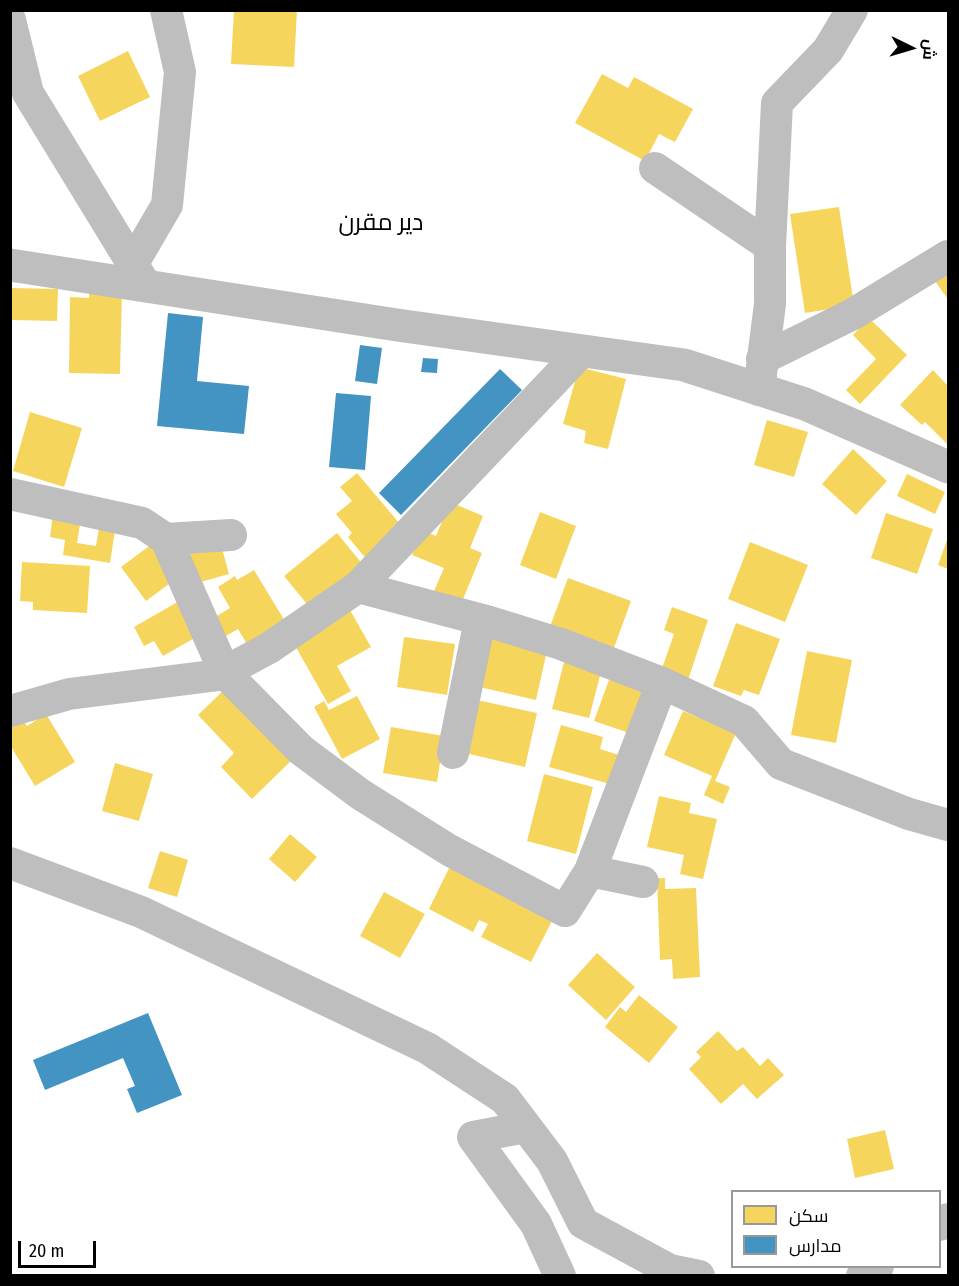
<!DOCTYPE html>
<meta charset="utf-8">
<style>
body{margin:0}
#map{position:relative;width:959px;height:1286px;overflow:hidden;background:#fff;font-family:"Fira Sans Condensed",Cairo,sans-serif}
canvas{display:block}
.frame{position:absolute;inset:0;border:12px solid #000;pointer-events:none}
.legend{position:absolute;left:731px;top:1190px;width:210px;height:78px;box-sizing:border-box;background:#fff;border:2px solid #999;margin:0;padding:8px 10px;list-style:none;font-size:18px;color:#000}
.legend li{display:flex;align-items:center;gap:12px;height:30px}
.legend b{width:30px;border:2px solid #999}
.north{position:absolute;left:881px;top:18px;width:60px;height:60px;-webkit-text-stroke:4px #fff;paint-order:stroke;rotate:95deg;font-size:16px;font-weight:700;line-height:24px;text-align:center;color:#000}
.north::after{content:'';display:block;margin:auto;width:21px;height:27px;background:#000;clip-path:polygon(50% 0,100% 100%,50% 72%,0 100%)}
.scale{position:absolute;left:18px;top:1241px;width:78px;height:27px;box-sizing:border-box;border:3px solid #000;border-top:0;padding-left:8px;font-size:18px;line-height:21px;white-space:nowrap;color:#000;-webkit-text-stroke:4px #fff;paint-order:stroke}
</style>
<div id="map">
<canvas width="959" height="1286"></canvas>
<div class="frame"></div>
<ul class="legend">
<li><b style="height:16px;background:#f6d55c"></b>سكن</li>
<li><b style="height:16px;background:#4393c3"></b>مدارس</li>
</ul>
<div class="north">ش</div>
<div class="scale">20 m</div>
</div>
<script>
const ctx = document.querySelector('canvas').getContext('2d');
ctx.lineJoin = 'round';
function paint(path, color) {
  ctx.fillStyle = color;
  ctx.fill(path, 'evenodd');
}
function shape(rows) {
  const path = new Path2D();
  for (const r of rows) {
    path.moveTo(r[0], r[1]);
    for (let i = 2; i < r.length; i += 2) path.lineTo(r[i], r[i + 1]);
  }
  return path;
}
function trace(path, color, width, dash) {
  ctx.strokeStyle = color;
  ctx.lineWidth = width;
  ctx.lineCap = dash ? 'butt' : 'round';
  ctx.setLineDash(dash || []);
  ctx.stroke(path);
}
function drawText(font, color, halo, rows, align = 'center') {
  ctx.font = font + ' "Fira Sans Condensed",Cairo,sans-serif';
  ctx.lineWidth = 6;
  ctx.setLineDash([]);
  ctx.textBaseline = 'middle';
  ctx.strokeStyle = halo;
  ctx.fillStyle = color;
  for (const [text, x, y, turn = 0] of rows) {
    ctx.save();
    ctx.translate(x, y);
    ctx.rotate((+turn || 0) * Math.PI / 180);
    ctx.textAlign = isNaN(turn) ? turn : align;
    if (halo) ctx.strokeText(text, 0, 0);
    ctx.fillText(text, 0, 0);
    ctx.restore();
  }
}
const homes = shape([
 [234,10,297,10,294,67,231,64],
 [128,51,150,97,100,121,78,76],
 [602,74,628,88,634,77,693,109,675,142,659,134,645,161,575,123],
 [839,207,854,305,805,313,790,214],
 [948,272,948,297,947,298,935,281],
 [10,288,58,289,57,321,10,320],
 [89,291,122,291,120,374,69,373,70,297,89,298],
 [869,318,907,355,860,404,846,390,876,359,853,335],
 [579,367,626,379,608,449,584,443,586,431,563,424],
 [933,370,948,386,948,445,925,422,922,425,900,405],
 [30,412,82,428,64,487,13,471],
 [767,420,808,432,794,477,754,465],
 [853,449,887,481,856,515,822,484],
 [357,473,405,530,368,561,348,537,352,533,336,514,352,501,340,487],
 [907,474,945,492,935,514,897,496],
 [450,502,483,516,470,548,482,553,459,609,431,598,444,568,412,555,422,530,436,536],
 [540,512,576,526,556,579,520,565],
 [53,513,81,518,77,543,96,546,100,522,116,524,110,563,63,555,65,540,50,537],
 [886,513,933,529,917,574,871,558],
 [337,533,364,566,311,609,284,576],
 [948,537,948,569,938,565],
 [156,541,181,575,146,601,121,567],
 [220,541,229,574,190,585,181,552],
 [750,542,808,565,785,622,728,599],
 [22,562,90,566,87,613,33,610,33,602,20,601],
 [254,570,289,628,251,651,238,629,226,636,215,617,230,608,218,587,235,576,237,580],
 [568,578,631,601,611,656,548,632],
 [181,600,200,635,163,656,154,641,144,646,134,627],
 [672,607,708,620,687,683,660,674,674,634,664,630],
 [350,610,371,647,337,666,351,691,328,704,293,642],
 [736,623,780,639,759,695,744,690,741,696,713,686],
 [487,633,548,646,536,700,475,686],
 [404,637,455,644,447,695,397,687],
 [807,651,852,660,836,743,791,735],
 [564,662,601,672,589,718,552,709],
 [610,677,644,688,629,733,594,721],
 [228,686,296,756,252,799,221,767,234,753,198,715],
 [357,696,380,739,342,759,314,707,324,701,329,710],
 [477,700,537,713,525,767,465,753],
 [683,711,736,733,715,781,730,787,723,804,704,795,712,776,664,755],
 [46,714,75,762,35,786,10,745,10,726,22,719,27,726],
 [561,725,603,737,600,749,619,755,610,784,549,767],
 [391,727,444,736,437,782,383,773],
 [115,763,153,774,139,821,102,811],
 [544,774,593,787,576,854,527,841],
 [659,796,691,803,689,813,717,819,703,879,680,874,684,855,647,847],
 [290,834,317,857,295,882,269,859],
 [160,851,188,860,177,897,148,888],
 [451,864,554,917,531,962,481,937,488,924,479,920,473,932,429,909],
 [657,878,665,878,665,889,696,888,700,977,673,979,672,959,660,960],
 [384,892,425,914,400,958,360,936],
 [597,953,635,987,606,1020,568,985],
 [639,995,678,1027,649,1063,605,1027,620,1007,626,1012],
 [718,1031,737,1051,743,1047,760,1066,768,1058,784,1075,757,1099,743,1084,721,1104,689,1069,701,1057,696,1052],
 [885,1130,894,1169,855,1178,847,1139]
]);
const schools = shape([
 [168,313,203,317,197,381,249,386,244,434,157,426],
 [360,345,382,348,377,384,355,381],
 [423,358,438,359,437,373,421,372],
 [500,369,522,390,401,515,379,493],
 [336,393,371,396,365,470,329,467],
 [148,1013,182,1095,137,1113,127,1089,135,1086,123,1058,45,1090,33,1060]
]);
const minor = shape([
 [10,20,28,93,146,286],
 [655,168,770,246],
 [132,265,167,205,180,72,166,10],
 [762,359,853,314,948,256],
 [759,390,770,304,770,246,777,103,828,50,852,10],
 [10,494,142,523,166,539],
 [231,535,166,539,225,673,301,750,360,794,449,850,565,911,590,871],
 [358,587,490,622,561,644,662,683,744,721,781,764,909,814,948,825],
 [10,711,69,694,219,675,269,648,358,587,582,351],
 [453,753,480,620],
 [10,863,141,912,427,1048,505,1099,552,1161,583,1223,670,1270,699,1276],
 [643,882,590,871,662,683],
 [526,1127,473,1137,536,1224,560,1276],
 [940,1225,948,1219],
 [862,1276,878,1266]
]);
const tertiary = shape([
 [10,265,397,325,684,365,805,404,948,467]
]);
const quarterNames = [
 ["دير مقرن",381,223]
];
paint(homes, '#f6d55c');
paint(schools, '#4393c3');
trace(minor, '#bebebe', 32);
trace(tertiary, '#bebebe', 33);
drawText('24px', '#000', '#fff', quarterNames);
</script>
